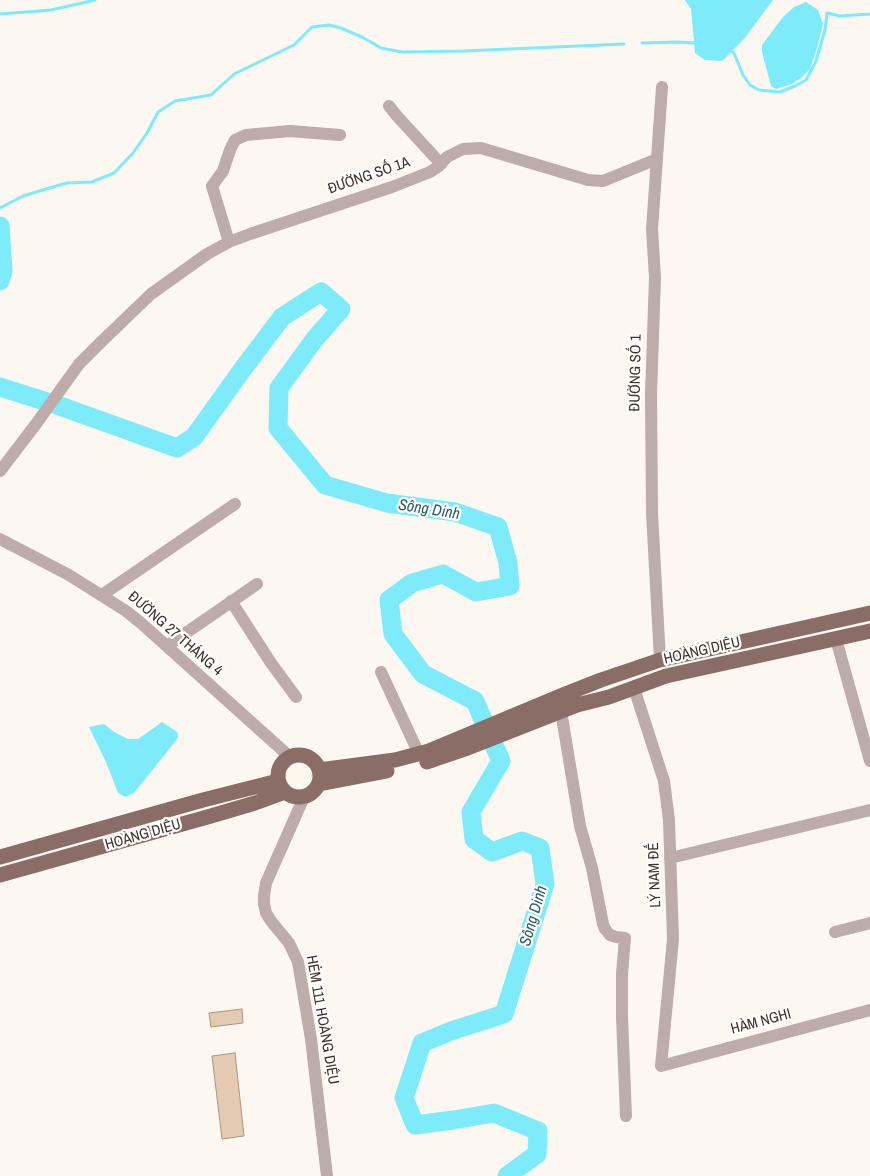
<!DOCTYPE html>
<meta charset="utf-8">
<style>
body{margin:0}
canvas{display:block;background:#fdf7f2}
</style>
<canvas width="870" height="1176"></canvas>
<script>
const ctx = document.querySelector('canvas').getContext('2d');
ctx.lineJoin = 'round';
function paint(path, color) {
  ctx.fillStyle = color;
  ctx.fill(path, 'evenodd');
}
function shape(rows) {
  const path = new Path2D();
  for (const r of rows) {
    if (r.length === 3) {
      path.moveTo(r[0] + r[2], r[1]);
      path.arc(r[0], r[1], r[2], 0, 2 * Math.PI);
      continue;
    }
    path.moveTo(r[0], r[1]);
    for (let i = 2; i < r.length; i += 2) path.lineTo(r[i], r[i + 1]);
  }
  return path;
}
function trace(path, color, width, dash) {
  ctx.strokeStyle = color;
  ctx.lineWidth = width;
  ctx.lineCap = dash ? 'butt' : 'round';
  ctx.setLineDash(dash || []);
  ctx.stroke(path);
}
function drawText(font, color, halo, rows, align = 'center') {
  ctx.font = font + ' "Archivo Narrow",sans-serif';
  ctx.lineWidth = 4.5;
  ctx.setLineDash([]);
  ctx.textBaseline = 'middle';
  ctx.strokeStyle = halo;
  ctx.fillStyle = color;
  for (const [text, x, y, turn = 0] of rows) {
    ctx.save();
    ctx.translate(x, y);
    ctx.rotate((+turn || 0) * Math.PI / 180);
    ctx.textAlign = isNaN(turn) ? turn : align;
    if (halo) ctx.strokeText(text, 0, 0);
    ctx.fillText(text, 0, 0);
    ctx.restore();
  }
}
const water = shape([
 [685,0,773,0,744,39,722,61,705,60,695,53,691,9],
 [806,2,818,10,823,24,817,48,810,69,801,78,792,84,776,89,771,86,762,52,762,45,783,17,794,7],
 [162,722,176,731,178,734,178,738,134,793,125,797,118,793,106,762,89,727,104,724,114,732,128,739,138,739]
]);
const stream = shape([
 [0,14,51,10,95,0],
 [642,43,677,42,697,43],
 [729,49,734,53,743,75,750,85,759,90,780,92,795,86,806,80,816,61,825,30,827,13,840,16,870,14],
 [0,208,23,196,46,189,67,183,92,182,114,173,133,153,147,133,158,112,175,101,211,95,234,74,294,45,312,27,329,25,341,28,362,37,381,48,402,52,464,51,624,44]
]);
const river = shape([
 [0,226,3,271,0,281],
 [0,387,57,405,177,448,194,437,242,370,282,317,321,292,341,309,314,340,279,388,278,428,325,485,387,503,455,512,498,527,508,563,510,586,476,592,443,574,412,583,389,600,393,634,423,674,475,701,501,761,471,812,474,839,492,852,522,841,540,848,545,884,504,1014,451,1031,422,1043,404,1098,415,1125,453,1120,494,1113,538,1131,537,1154,507,1176]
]);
const building = shape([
 [242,1009,243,1023,211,1027,209,1013,242,1009],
 [235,1053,244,1136,222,1139,212,1056,235,1053]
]);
const minor = shape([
 [389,106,397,116,441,164],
 [229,242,212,186,223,171,230,150,235,140,246,135,290,131,340,135],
 [0,471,36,424,79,364,99,344,151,294,207,254,229,242,250,234,392,187,430,172,439,166,447,157,463,149,481,148,588,180,603,181,657,159],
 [0,539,69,575,126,611,141,623,290,757],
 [102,595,235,504],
 [231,601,271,663,296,697],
 [836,639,870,761],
 [167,646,257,584],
 [660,660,652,513,651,394,655,278,652,229,662,87],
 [381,672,419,754],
 [634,688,664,781,669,820,673,939,661,1066,870,1010],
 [561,711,580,826,592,868,603,924,605,929,610,935,616,937,625,938,622,974,622,1017,626,1116],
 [304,797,266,883,264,896,264,904,266,913,271,921,289,943,298,962,311,1039,327,1176],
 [670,858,870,810],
 [835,932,870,923]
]);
const major = shape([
 [299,776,21],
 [427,762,465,749,577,705,609,697,666,676,870,631],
 [319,770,395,760,429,751,563,695,601,680,660,660,870,613],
 [319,784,387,771],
 [0,857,203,800,278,781],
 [0,875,211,816,255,803,285,792]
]);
const streetNames = [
 ["ĐƯỜNG SỐ 1A",369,176,-19],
 ["ĐƯỜNG SỐ 1",636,373,-89],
 ["ĐƯỜNG 27 THÁNG 4",175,634,41],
 ["HOÀNG DIỆU",702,651,-13],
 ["HOÀNG DIỆU",143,835,-16],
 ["LÝ NAM ĐẾ",655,875,-92],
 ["HẺM 111 HOÀNG DIỆU",322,1020,80],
 ["HÀM NGHI",761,1022,-15]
];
const waterNames = [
 ["Sông Dinh",429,510,9],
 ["Sông Dinh",534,916,-74]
];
paint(water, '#7eebfa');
trace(stream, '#7eebfa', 3);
trace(river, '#7eebfa', 19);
paint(building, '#e3cab1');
trace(building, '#ad947d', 1);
trace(minor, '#bdaca9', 12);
trace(major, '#8a6d67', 15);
drawText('15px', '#3d3229', '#fff', streetNames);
drawText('italic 16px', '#2b5b62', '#fff', waterNames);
</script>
